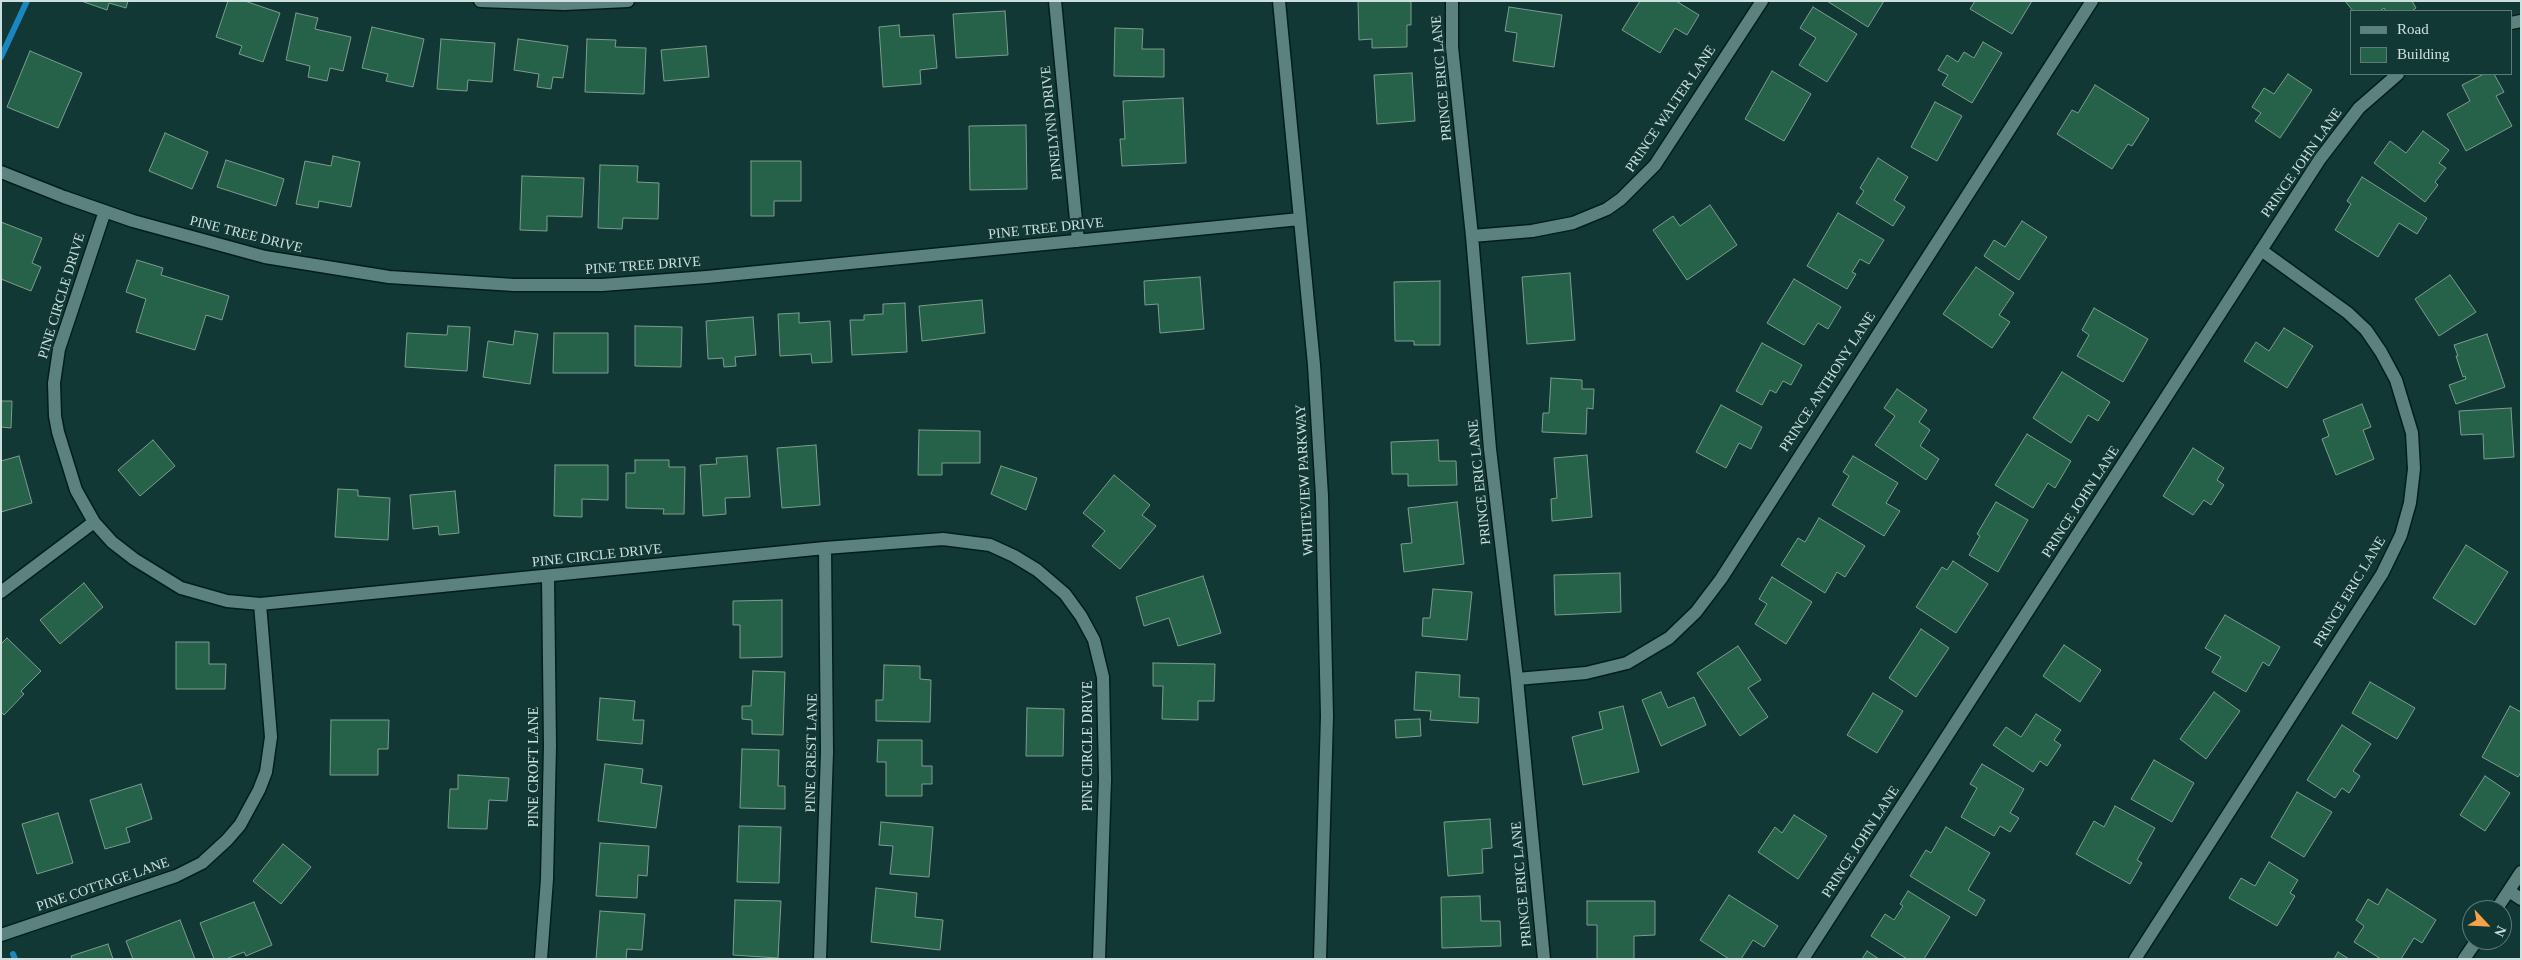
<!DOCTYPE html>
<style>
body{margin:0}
#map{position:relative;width:2522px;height:960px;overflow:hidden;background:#123835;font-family:Georgia,serif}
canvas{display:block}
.frame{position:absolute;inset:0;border:2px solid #cce0dd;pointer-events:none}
.legend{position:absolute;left:2350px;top:10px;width:162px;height:65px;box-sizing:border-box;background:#123835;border:1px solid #5c7b78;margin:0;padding:6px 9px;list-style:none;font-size:15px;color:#cce0dd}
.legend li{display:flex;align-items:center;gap:10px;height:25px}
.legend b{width:25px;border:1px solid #5c7b78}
.north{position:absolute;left:2462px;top:900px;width:50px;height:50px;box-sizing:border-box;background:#123835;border:1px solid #5c7b78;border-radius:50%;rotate:115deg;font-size:14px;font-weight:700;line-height:20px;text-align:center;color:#cce0dd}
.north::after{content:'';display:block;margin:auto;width:18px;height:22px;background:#f7a149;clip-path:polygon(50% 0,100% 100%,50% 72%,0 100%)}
</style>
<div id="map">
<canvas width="2522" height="960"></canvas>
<div class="frame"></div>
<ul class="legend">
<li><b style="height:6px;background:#5c827f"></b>Road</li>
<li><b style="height:14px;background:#26624a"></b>Building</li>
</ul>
<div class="north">N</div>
</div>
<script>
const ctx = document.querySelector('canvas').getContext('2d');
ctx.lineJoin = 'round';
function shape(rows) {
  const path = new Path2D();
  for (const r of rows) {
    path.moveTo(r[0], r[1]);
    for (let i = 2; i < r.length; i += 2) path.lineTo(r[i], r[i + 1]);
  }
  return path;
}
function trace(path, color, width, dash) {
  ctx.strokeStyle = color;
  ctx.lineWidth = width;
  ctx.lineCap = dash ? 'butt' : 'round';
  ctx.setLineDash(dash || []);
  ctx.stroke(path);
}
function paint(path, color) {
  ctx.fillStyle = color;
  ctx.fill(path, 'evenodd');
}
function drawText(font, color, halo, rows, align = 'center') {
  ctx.font = font + ' Georgia,serif';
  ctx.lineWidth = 5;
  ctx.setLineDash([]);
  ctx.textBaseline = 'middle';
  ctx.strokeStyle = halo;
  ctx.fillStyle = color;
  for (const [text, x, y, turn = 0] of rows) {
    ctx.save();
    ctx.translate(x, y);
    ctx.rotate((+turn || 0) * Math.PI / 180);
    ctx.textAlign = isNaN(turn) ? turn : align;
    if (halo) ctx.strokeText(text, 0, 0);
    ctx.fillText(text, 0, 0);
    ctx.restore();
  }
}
const stream = shape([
 [1,57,27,1],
 [13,954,15,959]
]);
const building = shape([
 [81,1,128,1,126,8,109,3,107,10,81,1],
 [228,1,245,1,280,13,263,62,239,54,242,46,216,37,228,1],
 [1358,1,1411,1,1411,25,1407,25,1407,47,1372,48,1372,39,1359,40,1358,1],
 [1640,1,1676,1,1699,15,1687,35,1675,28,1660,53,1622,30,1640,1],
 [1827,1,1884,1,1868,27,1827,1],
 [1975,1,2032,1,2012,34,1970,9,1975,1],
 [2345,1,2412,1,2416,8,2412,11,2386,11,2384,8,2380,11,2353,11,2345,1],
 [1509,7,1562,15,1554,67,1513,61,1517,33,1505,31,1509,7],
 [1813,7,1857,34,1827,82,1799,65,1816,38,1800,28,1813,7],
 [1005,11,1008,55,956,58,953,14,1005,11],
 [296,13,318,18,315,29,351,37,343,71,330,68,327,81,308,77,310,66,286,60,296,13],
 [899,25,900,37,934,35,937,68,920,70,921,84,883,87,879,27,899,25],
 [372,27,424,39,413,87,386,81,388,74,362,68,372,27],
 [1115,28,1143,29,1142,49,1164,49,1164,77,1114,76,1115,28],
 [441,39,495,43,492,82,468,80,467,91,437,89,441,39],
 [518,39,568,46,563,78,553,77,551,89,537,87,539,74,514,70,518,39],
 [587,39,616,40,615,47,646,48,644,94,585,92,587,39],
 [1983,42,2002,53,1972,103,1942,85,1948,75,1938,70,1947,55,1958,62,1964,52,1974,58,1983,42],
 [706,46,709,77,664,81,661,50,706,46],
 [30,51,82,73,58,128,7,107,30,51],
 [1772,71,1811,94,1784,141,1745,119,1772,71],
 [1412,73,1415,121,1377,124,1374,75,1412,73],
 [2288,74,2312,90,2280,138,2255,121,2261,113,2252,107,2264,88,2274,94,2288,74],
 [2484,74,2494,74,2504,92,2496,96,2512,126,2466,151,2447,114,2470,101,2462,85,2484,74],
 [2095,85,2149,119,2132,146,2128,144,2112,169,2057,134,2072,110,2078,113,2095,85],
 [1183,98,1186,163,1122,166,1120,139,1125,139,1123,101,1183,98],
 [1935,102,1962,116,1937,161,1911,147,1935,102],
 [1026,125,1027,189,970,190,969,126,1026,125],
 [2423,131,2449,150,2439,163,2446,168,2435,182,2438,185,2425,202,2374,163,2390,141,2406,153,2423,131],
 [165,133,208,152,192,189,149,171,165,133],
 [333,156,360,162,351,207,319,201,318,208,296,204,305,161,331,166,333,156],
 [1878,158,1908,177,1894,200,1905,207,1893,226,1856,203,1864,191,1860,188,1878,158],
 [226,160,284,179,276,206,217,187,226,160],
 [751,161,801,161,801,201,774,201,774,216,751,216,751,161],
 [600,165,638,166,637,182,659,183,658,219,623,218,622,229,598,228,600,165],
 [522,176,584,178,582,217,547,216,547,231,520,230,522,176],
 [2362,177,2427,218,2417,234,2399,223,2378,257,2335,230,2351,204,2347,201,2362,177],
 [1710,205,1737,245,1687,280,1653,230,1673,216,1680,226,1710,205],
 [1838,213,1884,240,1869,264,1860,259,1852,272,1856,274,1847,289,1807,266,1838,213],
 [2022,221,2047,237,2019,280,1984,256,1994,240,2005,247,2022,221],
 [1,222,42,238,32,263,41,267,31,291,1,279,1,222],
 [137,260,163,268,161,275,229,296,222,320,206,315,195,350,136,332,146,299,126,292,137,260],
 [1976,267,2014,293,1999,315,2010,322,1992,348,1943,314,1976,267],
 [1570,273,1575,340,1527,344,1522,277,1570,273],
 [2450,275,2476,312,2439,336,2415,299,2450,275],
 [1200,277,1204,329,1160,333,1158,304,1145,305,1144,281,1200,277],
 [1794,279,1841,307,1828,329,1818,323,1804,345,1767,323,1794,279],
 [1440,281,1440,345,1414,345,1414,341,1395,341,1394,282,1440,281],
 [982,300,985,333,922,341,919,306,982,300],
 [905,303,907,352,852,355,850,320,864,320,864,315,883,314,883,304,905,303],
 [2094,308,2148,339,2123,382,2077,356,2089,335,2082,330,2094,308],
 [799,313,799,323,830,321,832,362,812,363,811,354,780,356,778,314,799,313],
 [753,317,756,355,735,357,736,366,724,367,723,358,708,359,706,321,753,317],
 [448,326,470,327,467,371,405,367,407,333,447,335,448,326],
 [635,326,682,327,681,367,635,366,635,326],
 [2284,328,2313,346,2287,388,2244,361,2256,342,2269,351,2284,328],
 [515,331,538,334,530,384,483,377,488,341,513,345,515,331],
 [554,333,608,333,608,373,553,373,554,333],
 [2487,334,2505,387,2456,404,2449,385,2466,379,2465,376,2463,377,2456,356,2458,356,2454,345,2487,334],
 [1762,343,1802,365,1791,385,1783,381,1776,393,1770,390,1762,405,1736,391,1762,343],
 [2062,372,2110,402,2098,421,2088,415,2071,443,2033,418,2062,372],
 [1551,378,1582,380,1582,389,1594,389,1593,409,1587,408,1586,434,1542,432,1543,413,1549,413,1551,378],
 [1897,389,1927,410,1919,422,1930,430,1920,446,1939,459,1926,480,1875,445,1895,416,1884,408,1897,389],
 [1,401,12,401,11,428,1,427,1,401],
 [2362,404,2371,427,2363,430,2374,459,2336,475,2322,439,2329,436,2323,420,2362,404],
 [1721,405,1762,427,1751,449,1739,443,1726,468,1696,452,1721,405],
 [2511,408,2514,457,2484,459,2483,434,2461,435,2459,411,2511,408],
 [919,430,980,431,980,463,942,463,942,475,918,475,919,430],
 [2027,434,2071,461,2055,488,2048,483,2033,508,1995,485,2027,434],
 [153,440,175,466,140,496,118,470,153,440],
 [1438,440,1439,461,1456,461,1457,485,1408,486,1408,474,1392,474,1391,442,1438,440],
 [816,445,820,505,782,508,777,448,816,445],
 [2193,448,2224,468,2217,480,2224,485,2211,505,2204,500,2193,515,2163,496,2193,448],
 [1587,455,1592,517,1552,521,1551,499,1557,498,1554,458,1587,455],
 [19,456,32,503,1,512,1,461,19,456],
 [747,456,750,497,725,498,726,514,703,516,700,465,717,464,716,458,747,456],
 [1853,456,1898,483,1886,503,1900,511,1884,536,1832,505,1849,476,1843,472,1853,456],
 [635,460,669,460,669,467,685,467,684,514,663,514,664,509,626,508,626,473,635,473,635,460],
 [555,465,608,465,608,500,582,499,582,517,554,516,555,465],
 [1001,466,1037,478,1026,510,991,494,1001,466],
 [1114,475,1150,505,1142,515,1156,526,1120,569,1092,546,1105,531,1083,513,1114,475],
 [338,489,358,490,358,496,390,498,388,540,335,537,338,489],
 [455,491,459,533,439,535,438,526,413,529,410,495,455,491],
 [1457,502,1464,564,1404,572,1401,544,1412,543,1408,508,1457,502],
 [1996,502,2028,520,1998,572,1969,555,1980,536,1977,534,1996,502],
 [1819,518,1865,546,1845,577,1837,572,1825,593,1781,565,1798,538,1805,542,1819,518],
 [2466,545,2508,572,2475,625,2433,598,2466,545],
 [1953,561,1988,584,1956,633,1916,607,1942,567,1947,570,1953,561],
 [1620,573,1621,612,1555,615,1554,575,1620,573],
 [1203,576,1221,633,1178,646,1169,618,1144,626,1136,597,1203,576],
 [1772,577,1812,602,1786,644,1755,624,1767,604,1759,599,1772,577],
 [84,583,103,607,60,644,40,620,84,583],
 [1433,589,1472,592,1467,640,1422,636,1423,618,1430,618,1433,589],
 [782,600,782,657,740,658,740,625,733,625,733,601,782,600],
 [2225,615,2280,647,2269,666,2263,662,2246,692,2212,672,2221,657,2205,648,2225,615],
 [1921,629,1949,648,1916,697,1889,678,1921,629],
 [7,638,41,671,21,691,24,694,4,715,1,712,1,644,7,638],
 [176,642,209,642,209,664,226,664,225,689,176,689,176,642],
 [2064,645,2101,670,2080,702,2043,676,2064,645],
 [1738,646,1761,680,1748,688,1768,717,1740,736,1697,673,1738,646],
 [1153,663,1215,664,1214,701,1198,701,1198,720,1162,719,1163,686,1153,686,1153,663],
 [884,665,920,666,920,679,931,680,930,722,876,721,876,700,883,700,884,665],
 [753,671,785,672,783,735,752,734,752,720,742,719,742,706,751,706,753,671],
 [1416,672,1460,675,1459,697,1479,698,1478,723,1430,720,1431,711,1414,710,1416,672],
 [2370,682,2415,708,2397,739,2352,713,2370,682],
 [1661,692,1668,708,1694,697,1706,725,1661,746,1642,700,1661,692],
 [2214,692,2240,711,2206,759,2180,739,2214,692],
 [1873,693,1903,711,1877,753,1847,735,1873,693],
 [600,698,635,701,633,720,644,720,642,744,597,740,600,698],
 [1623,706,1639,772,1583,785,1572,737,1603,729,1599,712,1623,706],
 [2510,706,2521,712,2521,772,2518,777,2482,757,2510,706],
 [1027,708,1064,709,1063,756,1026,756,1027,708],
 [2036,714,2061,730,2054,740,2061,745,2047,766,2040,761,2033,772,1993,745,2006,727,2021,737,2036,714],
 [1420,719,1421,736,1396,738,1395,720,1420,719],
 [331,720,389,720,388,749,378,749,378,775,330,775,331,720],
 [2342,725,2371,744,2353,771,2360,776,2349,793,2342,788,2335,798,2307,780,2342,725],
 [878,740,922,740,922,766,932,766,932,784,922,784,922,796,886,796,886,762,877,762,878,740],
 [742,749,779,750,778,786,785,786,785,809,740,808,742,749],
 [2154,760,2194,783,2172,822,2131,799,2154,760],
 [605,764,643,769,641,783,662,786,656,828,598,821,605,764],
 [1982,764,2024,789,2010,813,2019,818,2010,832,2000,826,1994,836,1961,817,1977,788,1970,784,1982,764],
 [458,775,509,778,507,801,489,800,487,829,448,828,450,789,458,789,458,775],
 [2485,776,2510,793,2485,831,2460,815,2485,776],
 [141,784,152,819,126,828,130,842,105,849,90,800,141,784],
 [2297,792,2332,812,2304,857,2271,837,2297,792],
 [2115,806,2155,828,2137,860,2142,863,2130,884,2076,854,2094,821,2104,827,2115,806],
 [58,813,73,863,37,874,22,824,58,813],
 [1794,815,1827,836,1798,879,1758,852,1775,827,1782,833,1794,815],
 [1490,819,1492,848,1482,849,1483,873,1448,876,1444,822,1490,819],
 [881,822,933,827,929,877,890,874,893,846,879,845,881,822],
 [739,826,781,827,779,883,737,882,739,826],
 [1946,827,1990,853,1968,890,1985,900,1976,916,1910,876,1926,850,1931,853,1946,827],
 [600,843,649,846,647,876,638,875,637,898,596,896,600,843],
 [283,844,311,867,281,904,253,881,283,844],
 [2269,862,2298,880,2290,893,2295,896,2277,926,2229,898,2241,878,2255,886,2269,862],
 [876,888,917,893,915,917,943,920,940,950,871,942,876,888],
 [2387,889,2436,920,2422,943,2414,938,2401,959,2381,959,2354,942,2364,926,2356,920,2368,899,2378,905,2387,889],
 [1908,891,1950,917,1924,959,1907,959,1871,936,1885,914,1894,920,1903,906,1900,904,1908,891],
 [1729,895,1778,926,1764,947,1753,940,1741,959,1729,959,1700,940,1729,895],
 [1480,896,1481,921,1500,921,1501,946,1442,948,1441,897,1480,896],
 [735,900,781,901,778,958,733,955,735,900],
 [1587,901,1655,901,1655,935,1634,936,1634,959,1597,959,1597,925,1587,925,1587,901],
 [254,902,272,945,246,956,244,952,226,959,214,959,200,923,254,902],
 [600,911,645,914,642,950,627,949,626,959,596,959,600,911],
 [180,920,195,959,133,959,126,941,180,920],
 [108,944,113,959,72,959,71,956,108,944],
 [1867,951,1879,959,1862,959,1867,951],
 [2338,952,2349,959,2334,959,2338,952]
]);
const minor = shape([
 [480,1,564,4,628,1],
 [1055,1,1078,241],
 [1279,1,1314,365,1322,496,1327,716,1320,959],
 [1452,1,1452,47,1472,236,1490,449,1517,679,1544,959],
 [2511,23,2521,21],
 [1,172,64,197,133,221,265,257,389,277,514,285,602,285,707,277,1300,219],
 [105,211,59,349,54,383,55,416,58,432,76,490,94,522,112,542,134,559,181,588,227,601,260,604,825,548,943,539,990,545,1014,556,1037,570,1065,594,1081,616,1094,640,1103,677,1105,779,1099,959],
 [1472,236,1532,231,1573,223,1607,209,1621,199,1655,165,1762,1],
 [1,592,94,522],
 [1517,679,1586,673,1627,663,1669,638,1696,612,1721,579,2092,1],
 [2509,891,2521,899],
 [2496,910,2521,872],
 [1,935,176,876,202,863,227,840,240,825,259,790,266,772,271,737,260,604],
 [541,959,547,879,550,746,548,576],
 [820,959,827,752,825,548],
 [1803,959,2320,159,2359,108,2398,74],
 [2135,959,2382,574,2401,535,2410,503,2414,469,2412,433,2396,380,2381,352,2366,330,2348,313,2261,250],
 [2464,959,2477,940]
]);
const streetNames = [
 ["PRINCE ERIC LANE",1442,78,-95],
 ["PRINCE WALTER LANE",1671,109,-56],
 ["PINELYNN DRIVE",1052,123,-96],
 ["PRINCE JOHN LANE",2302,163,-55],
 ["PINE TREE DRIVE",1046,229,-6],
 ["PINE TREE DRIVE",246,235,14],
 ["PINE TREE DRIVE",643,266,-4],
 ["PINE CIRCLE DRIVE",62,296,-73],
 ["PRINCE ANTHONY LANE",1828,382,-57],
 ["WHITEVIEW PARKWAY",1305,480,-93],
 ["PRINCE ERIC LANE",1480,482,-96],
 ["PRINCE JOHN LANE",2081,502,-57],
 ["PINE CIRCLE DRIVE",597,556,-6],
 ["PRINCE ERIC LANE",2350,592,-59],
 ["PINE CIRCLE DRIVE",1088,746,-90],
 ["PINE CREST LANE",812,753,-89],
 ["PINE CROFT LANE",534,767,-90],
 ["PRINCE JOHN LANE",1861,842,-57],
 ["PRINCE ERIC LANE",1522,884,-95],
 ["PINE COTTAGE LANE",103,885,-19]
];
trace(stream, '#1a87c0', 6);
paint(building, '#26624a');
trace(building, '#7c9d8d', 1);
trace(minor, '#021e1c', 15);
trace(minor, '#5c827f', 12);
drawText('14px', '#cce0dd', '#123835', streetNames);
</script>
